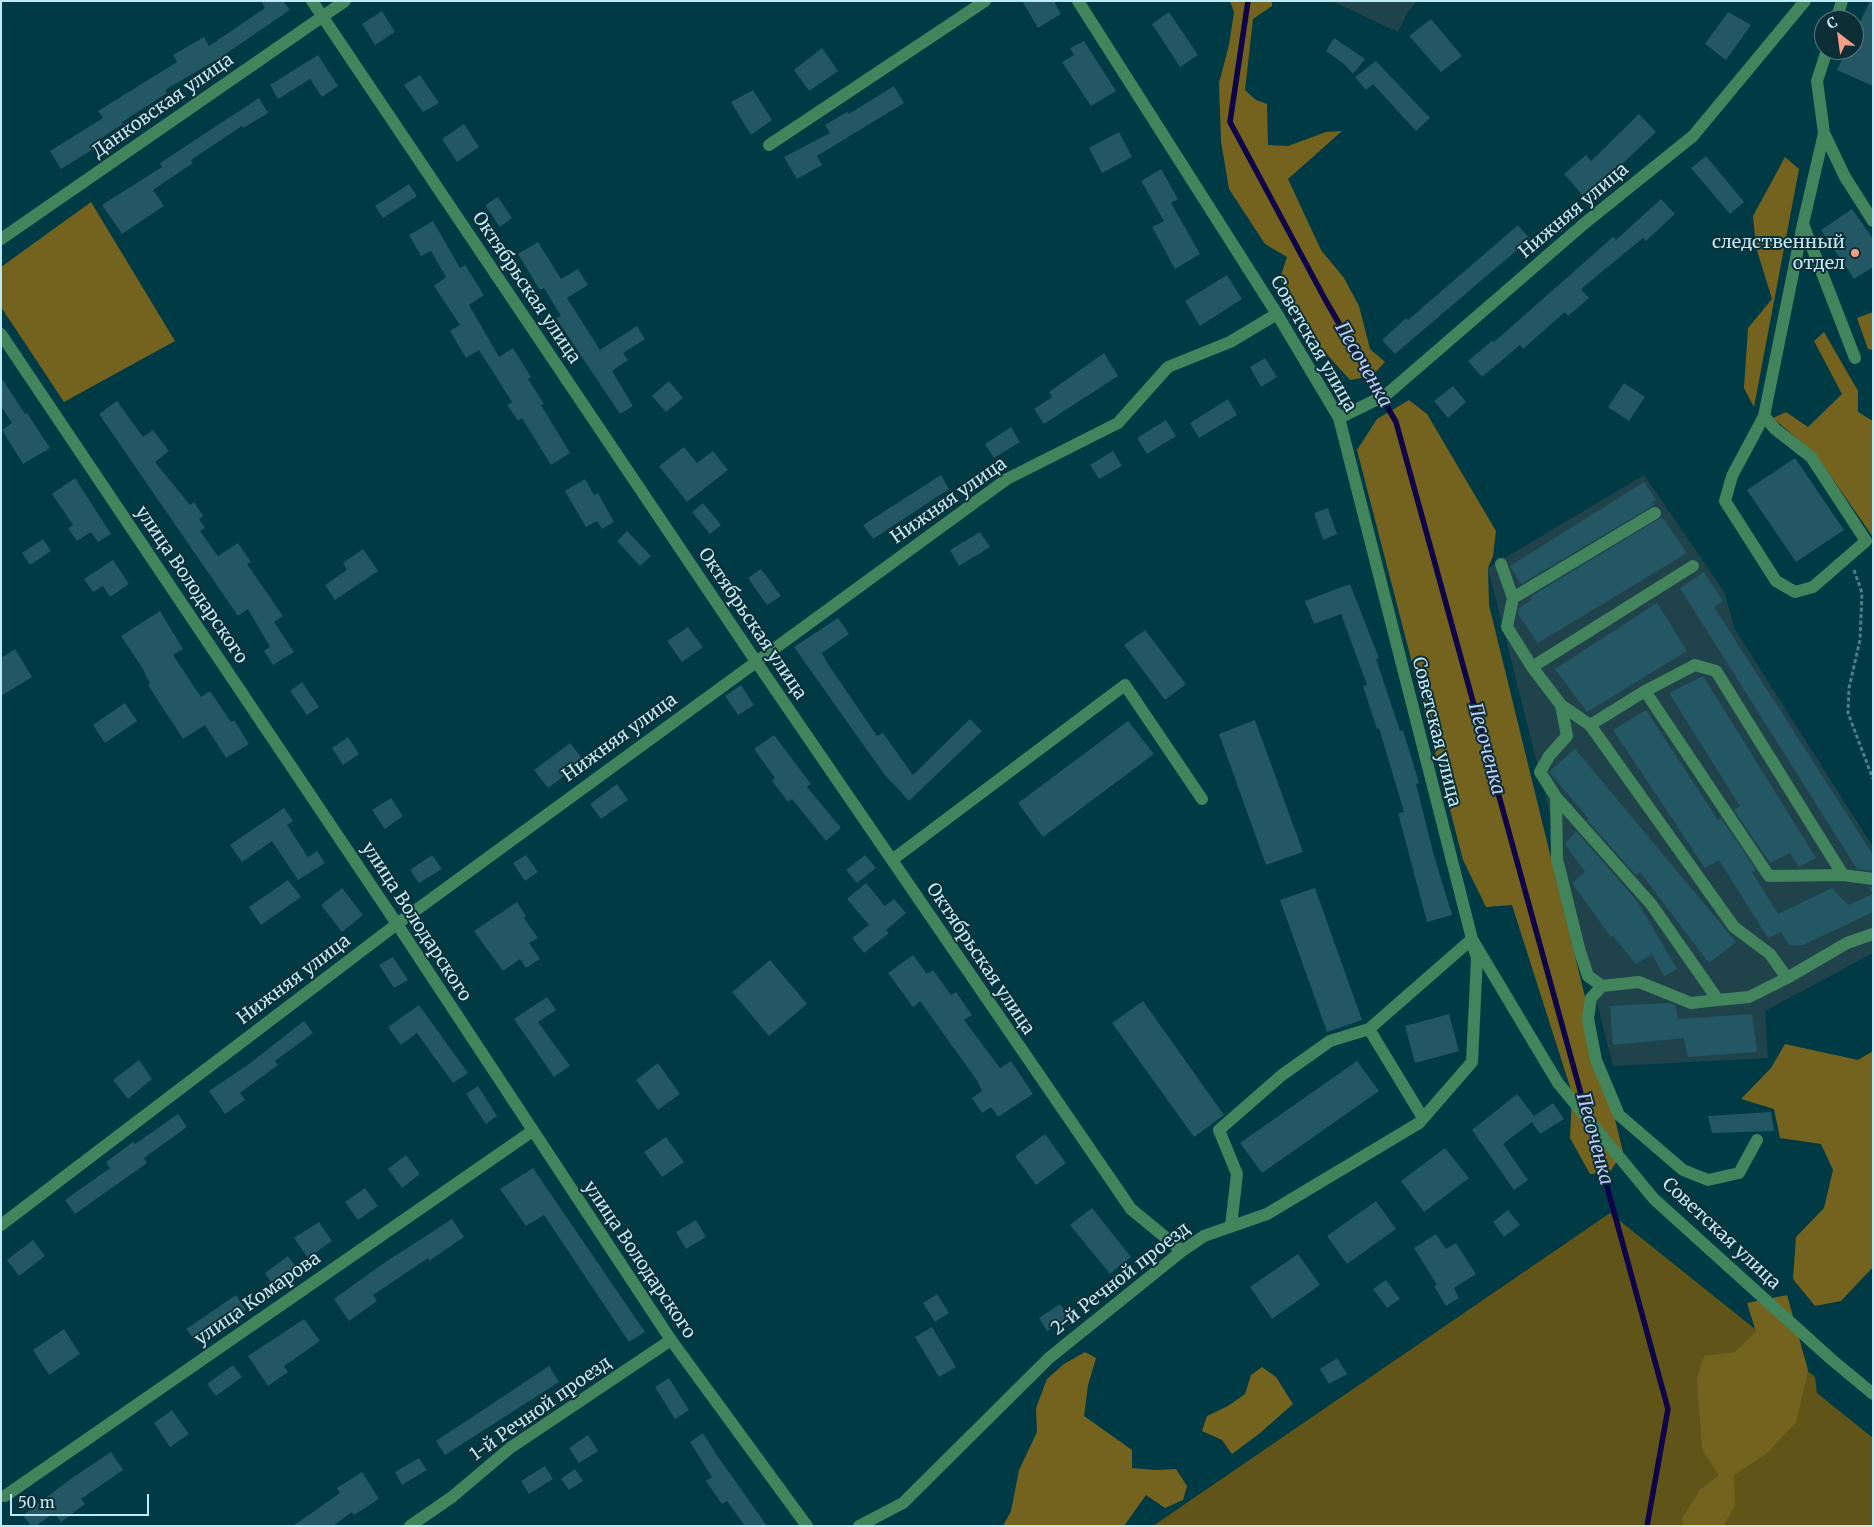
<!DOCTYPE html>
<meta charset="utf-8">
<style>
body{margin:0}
#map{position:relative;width:1874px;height:1527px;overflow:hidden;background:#003a45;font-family:Merriweather,serif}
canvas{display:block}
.frame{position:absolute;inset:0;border:2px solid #beeaf6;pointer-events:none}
.north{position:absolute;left:1814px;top:10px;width:50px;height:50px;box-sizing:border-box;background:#0e2e35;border:1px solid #547982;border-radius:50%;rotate:330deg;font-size:14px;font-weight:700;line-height:20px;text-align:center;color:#beeaf6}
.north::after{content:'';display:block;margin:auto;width:18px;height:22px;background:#f49e87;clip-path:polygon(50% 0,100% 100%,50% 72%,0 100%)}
.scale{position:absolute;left:10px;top:1494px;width:139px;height:22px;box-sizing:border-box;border:2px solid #beeaf6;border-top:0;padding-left:6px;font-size:15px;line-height:18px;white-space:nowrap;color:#beeaf6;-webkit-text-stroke:4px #0e2e35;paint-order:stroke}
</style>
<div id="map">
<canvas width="1874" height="1527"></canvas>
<div class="frame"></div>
<div class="north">С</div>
<div class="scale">50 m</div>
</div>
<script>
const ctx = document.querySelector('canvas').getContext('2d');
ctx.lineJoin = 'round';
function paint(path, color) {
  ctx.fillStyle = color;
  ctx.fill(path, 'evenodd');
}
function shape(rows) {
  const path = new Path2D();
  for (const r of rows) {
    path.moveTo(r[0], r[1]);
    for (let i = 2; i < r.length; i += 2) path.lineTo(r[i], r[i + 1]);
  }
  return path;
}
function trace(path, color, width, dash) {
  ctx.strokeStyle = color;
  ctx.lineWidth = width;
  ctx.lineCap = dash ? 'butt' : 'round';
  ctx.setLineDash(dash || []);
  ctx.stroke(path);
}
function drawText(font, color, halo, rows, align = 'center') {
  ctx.font = font + ' Merriweather,serif';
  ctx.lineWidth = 4;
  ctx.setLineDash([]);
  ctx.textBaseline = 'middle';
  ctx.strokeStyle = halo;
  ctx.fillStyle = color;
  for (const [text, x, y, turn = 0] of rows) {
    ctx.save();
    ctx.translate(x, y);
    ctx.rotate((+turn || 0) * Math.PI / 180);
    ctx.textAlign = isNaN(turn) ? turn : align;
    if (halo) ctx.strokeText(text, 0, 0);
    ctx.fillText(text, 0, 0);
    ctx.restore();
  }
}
const built = shape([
 [1332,1,1417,1,1407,13,1398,32],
 [1644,475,1725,593,1734,628,1873,847,1873,953,1765,1011,1768,1058,1613,1066,1488,568]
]);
const green = shape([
 [1610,1213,1815,1377,1817,1393,1873,1438,1873,1526,1153,1526]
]);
const forest = shape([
 [1230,1,1272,1,1272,6,1253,19,1245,90,1256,100,1267,104,1268,145,1288,146,1326,132,1342,131,1288,179,1321,250,1344,278,1359,306,1370,349,1385,362,1372,376,1350,380,1306,331,1280,278,1287,257,1265,244,1229,189,1221,141,1219,83,1229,45,1234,12],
 [1785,157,1799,169,1754,407,1744,388,1748,328,1772,299,1756,247,1753,216],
 [91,202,175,341,64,402,1,307,1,267],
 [1873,312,1873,350,1868,349,1857,318],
 [1824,332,1858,391,1858,412,1873,421,1873,537,1816,455,1773,418,1786,412,1808,427,1842,394,1814,341],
 [1409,400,1427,414,1496,531,1493,556,1488,568,1489,605,1623,1152,1610,1172,1590,1174,1570,1138,1572,1093,1512,905,1486,907,1463,860,1357,450,1377,419],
 [1785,1044,1858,1060,1873,1051,1873,1267,1841,1301,1815,1306,1793,1279,1796,1237,1824,1208,1833,1170,1821,1144,1780,1138,1774,1109,1741,1099,1771,1068],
 [1787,1295,1808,1370,1796,1423,1766,1454,1734,1475,1735,1506,1723,1526,1683,1526,1682,1518,1700,1490,1719,1475,1702,1449,1697,1378,1704,1356,1735,1352,1756,1332,1747,1303],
 [1085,1352,1096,1358,1088,1385,1084,1416,1132,1450,1132,1468,1155,1470,1176,1469,1187,1486,1183,1500,1165,1508,1146,1495,1124,1526,1003,1526,1011,1511,1019,1470,1037,1432,1036,1408,1047,1379,1064,1364],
 [1262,1367,1276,1377,1293,1404,1260,1433,1232,1454,1222,1440,1202,1431,1207,1416,1228,1406,1245,1394,1251,1375]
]);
const stream = shape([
 [1248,1,1230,122,1326,301,1396,422,1586,1112],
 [1591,1128,1668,1409,1647,1526]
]);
const building = shape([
 [261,1,283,1,290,10,218,59,165,90,167,93,122,122,123,124,92,144,95,148,61,169,50,151,103,118,98,111,177,62,173,55,204,37,209,46,265,8],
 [1022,1,1054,1,1061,14,1038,28],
 [1870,1,1873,1,1873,86,1837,70,1847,50,1854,50,1854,35],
 [382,11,395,32,375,45,362,24],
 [1169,12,1198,55,1180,67,1152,24],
 [1728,12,1751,25,1726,60,1705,44],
 [1431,19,1462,56,1441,72,1409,36],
 [1334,38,1365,59,1353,74,1344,64,1326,51],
 [1084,41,1116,91,1091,106,1062,62,1074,55,1070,48],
 [822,48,838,71,809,91,794,70],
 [318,55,338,86,322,97,310,79,278,99,270,85],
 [1376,61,1430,118,1416,131,1373,84,1366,90,1355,77],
 [420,75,439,103,423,112,404,85],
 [894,86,904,103,817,156,822,165,797,179,784,157,830,133,825,125,847,112,849,114],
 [753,90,772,120,751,135,731,102],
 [259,98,268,113,243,128,242,126,191,160,193,163,153,190,164,206,122,234,102,205,162,167,160,163],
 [1639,114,1656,132,1619,167,1583,196,1564,174,1586,155,1591,161],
 [464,124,479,147,457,162,442,139],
 [1119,132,1132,157,1102,173,1089,148],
 [1706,156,1744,202,1730,214,1691,168],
 [1161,169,1178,199,1171,203,1200,254,1175,269,1152,227,1164,221,1141,181],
 [409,184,417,196,383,218,375,206],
 [498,197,512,218,500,227,485,205],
 [1661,199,1675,214,1646,241,1643,238,1581,289,1589,298,1568,316,1565,312,1523,349,1520,345,1482,377,1468,361,1493,340,1494,342,1613,237,1616,240],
 [1852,209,1873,239,1873,267,1854,279,1821,230],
 [433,221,460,268,465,265,484,295,469,305,499,357,513,348,531,377,528,379,544,404,541,405,570,453,551,465,522,418,518,421,507,405,512,402,479,350,466,358,450,331,460,325,434,286,446,277,431,251,421,256,409,235],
 [1518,225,1530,239,1395,354,1382,340,1406,318,1408,320],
 [538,242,561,279,578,269,588,285,567,298,600,350,637,326,645,339,623,353,628,360,612,371,633,406,620,414,556,318,561,316,544,288,540,290,518,254],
 [1227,275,1242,299,1200,326,1185,301],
 [1104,353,1118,376,1044,424,1034,409,1052,397,1049,392],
 [1265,358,1277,377,1261,387,1250,367],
 [1,377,25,414,27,413,50,448,23,464,2,430,12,423,1,406],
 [669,381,683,398,666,412,652,396],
 [1624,383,1645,397,1629,421,1608,407],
 [1453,386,1466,402,1448,418,1434,401],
 [1228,399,1237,415,1199,438,1190,423],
 [117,401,143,437,153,430,169,451,155,462,190,505,194,502,203,516,199,519,205,528,200,531,218,556,238,543,251,562,247,564,283,616,274,622,294,652,273,665,264,651,270,647,248,609,238,616,99,414],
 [1166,420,1176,436,1147,454,1137,438],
 [1011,427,1020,442,994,458,985,444],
 [684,447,697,463,713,451,728,470,687,502,659,466],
 [1113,451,1122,466,1099,479,1090,465],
 [1795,458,1844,530,1796,562,1747,490],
 [941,475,949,489,873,539,863,525],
 [75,478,111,534,98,542,91,532,77,541,68,528,73,525,52,494],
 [585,479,594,495,598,493,614,522,602,529,597,521,586,527,565,491],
 [1644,482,1656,500,1652,502,1654,505,1521,584,1510,566],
 [703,503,721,525,710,534,692,512],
 [1328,508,1337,534,1323,540,1314,513],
 [1662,517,1687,553,1538,643,1518,614,1519,608,1532,600,1530,597],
 [627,531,651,556,640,566,617,541],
 [980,532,990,547,959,566,950,550],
 [43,539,51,551,30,565,22,553],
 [363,549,378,571,335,600,325,585,347,570,343,563],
 [113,560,129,584,110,597,103,586,93,592,84,579],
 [761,569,781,596,767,605,748,578],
 [1704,572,1723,601,1714,607,1873,855,1873,871,1857,869,1680,588],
 [1350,584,1379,658,1376,659,1400,731,1403,730,1419,783,1416,784,1433,852,1452,915,1427,922,1398,813,1404,812,1379,728,1377,729,1363,686,1367,685,1341,614,1314,624,1305,601],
 [1657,603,1687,651,1587,712,1555,669],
 [160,611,183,649,173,655,201,697,210,691,231,722,234,720,249,744,226,758,205,725,183,739,148,685,150,684,143,669,121,636],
 [838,618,849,634,822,653,826,661,877,736,883,733,913,775,970,719,982,731,909,801,884,774,794,647],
 [688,627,703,647,682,662,667,641],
 [1145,630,1186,684,1165,700,1124,645],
 [15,649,32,677,1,696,1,658],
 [1703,676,1816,858,1799,867,1790,853,1770,863,1734,810,1740,806,1669,693],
 [302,682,319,707,307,715,290,691],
 [741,685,754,705,738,715,725,696],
 [125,703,137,721,105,743,93,725],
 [1646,710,1718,820,1721,818,1756,870,1752,872,1778,914,1832,888,1848,905,1873,894,1868,887,1873,887,1873,912,1803,945,1789,945,1781,932,1768,938,1719,860,1705,868,1613,730],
 [1255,720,1303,852,1266,865,1219,734],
 [1128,721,1154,754,1043,837,1018,803],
 [774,735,811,784,807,787,841,828,826,841,792,799,788,802,772,781,775,778,754,749],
 [348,737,359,754,343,765,332,748],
 [570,743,584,761,548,788,534,770],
 [1575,749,1736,942,1709,963,1640,872,1636,875,1587,820,1589,819,1549,772],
 [617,784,628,800,601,819,590,804],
 [391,798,403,816,385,829,372,810],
 [284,808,293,821,287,825,308,857,317,851,325,863,298,880,272,841,242,862,230,845],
 [1576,831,1637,901,1677,969,1664,976,1652,954,1636,964,1613,936,1611,937,1572,883,1585,872,1565,844],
 [432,855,442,869,419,883,410,870],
 [526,855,538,872,525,881,513,863],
 [865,855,876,868,857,883,846,870],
 [288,880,301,897,261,925,249,907],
 [866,883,885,906,894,899,906,913,886,930,889,933,864,953,852,938,869,925,847,899],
 [342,888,363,915,342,932,321,905],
 [1315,888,1362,1020,1327,1032,1280,900],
 [517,902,526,916,524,918,538,938,529,943,540,959,526,968,520,959,503,971,474,931],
 [913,955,927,974,933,970,951,995,956,992,972,1015,964,1020,1000,1068,1011,1061,1033,1094,998,1117,991,1107,982,1113,972,1098,982,1091,978,1082,920,1001,913,1007,888,973],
 [393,957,408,980,394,988,379,965],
 [770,960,807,1004,769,1036,732,992],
 [547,997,556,1010,538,1022,570,1066,554,1077,514,1019],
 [1143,1001,1224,1115,1194,1137,1112,1023],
 [1668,1003,1675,1005,1678,1019,1752,1014,1757,1052,1688,1057,1684,1038,1613,1045,1610,1006],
 [419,1005,468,1073,453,1083,417,1033,401,1045,388,1027],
 [1449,1014,1459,1051,1415,1063,1405,1026],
 [304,1021,313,1033,275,1061,278,1065,240,1093,245,1100,225,1114,209,1091,249,1064],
 [139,1060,152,1079,128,1099,113,1080],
 [1357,1061,1379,1091,1262,1173,1240,1143],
 [658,1063,680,1094,658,1110,636,1080],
 [478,1086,497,1116,486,1124,466,1094],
 [1517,1094,1534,1116,1553,1103,1564,1119,1540,1134,1532,1122,1503,1144,1528,1180,1514,1190,1472,1130],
 [1771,1112,1774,1131,1712,1133,1708,1116],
 [178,1114,187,1127,144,1158,147,1163,75,1214,65,1200,110,1168,106,1162,133,1142,135,1144],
 [1045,1134,1066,1163,1036,1185,1015,1156],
 [666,1137,684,1162,662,1177,644,1152],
 [1445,1148,1469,1178,1424,1212,1401,1181],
 [406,1155,420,1174,402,1188,388,1169],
 [533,1168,645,1332,629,1342,544,1215,526,1226,500,1189],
 [365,1188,378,1206,358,1220,345,1202],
 [1376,1201,1396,1229,1347,1264,1327,1236],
 [1092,1208,1131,1257,1110,1274,1070,1225],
 [1508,1210,1520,1225,1504,1237,1493,1222],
 [452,1219,464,1237,429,1261,428,1258,373,1295,377,1301,349,1321,334,1299,381,1265],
 [696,1220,706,1237,686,1249,676,1232],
 [319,1222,332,1241,308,1258,294,1238],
 [1436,1234,1446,1249,1456,1243,1476,1274,1454,1288,1459,1298,1446,1306,1434,1286,1437,1285,1414,1248],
 [33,1240,45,1256,19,1276,7,1260],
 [1298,1254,1320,1285,1272,1319,1250,1287],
 [288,1256,297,1268,273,1285,265,1273],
 [1386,1280,1400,1299,1387,1308,1373,1289],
 [937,1294,949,1313,935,1322,923,1303],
 [236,1295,246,1310,197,1343,186,1329],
 [1060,1304,1069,1317,1047,1331,1039,1318],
 [304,1319,320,1341,284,1366,288,1372,268,1386,248,1356],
 [932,1327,956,1367,939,1377,915,1337],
 [64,1329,80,1354,49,1375,33,1350],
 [1337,1358,1347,1374,1329,1384,1320,1369],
 [233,1365,242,1377,216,1396,207,1384],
 [549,1366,559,1382,445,1455,436,1441],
 [669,1378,689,1410,675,1419,655,1387],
 [172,1410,189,1434,170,1447,154,1423],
 [703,1433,716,1454,767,1526,745,1526,727,1501,722,1504,706,1481,712,1477,690,1442],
 [588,1435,598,1451,579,1463,569,1448],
 [111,1452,123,1470,81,1499,85,1504,61,1522,54,1513,36,1526,31,1526,23,1515,72,1478],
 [419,1458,427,1470,402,1485,395,1472],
 [545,1466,553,1479,529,1494,521,1481],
 [575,1469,583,1481,569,1490,561,1479],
 [362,1472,379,1499,354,1515,352,1512,333,1526,293,1526,340,1493,337,1488]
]);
const path = shape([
 [1854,570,1862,593,1860,640,1849,688,1848,713,1873,779]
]);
const minor = shape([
 [312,1,755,660,1131,1209,1182,1251],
 [1078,1,1277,314,1339,418,1472,939,1558,1083,1654,1199,1831,1359,1873,1394],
 [1836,20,1842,1],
 [1827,50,1817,81,1824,133,1845,177,1873,221],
 [1824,133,1803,224,1855,358],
 [769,145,985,1],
 [1,239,345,1],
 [1,334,397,924,671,1340,807,1526],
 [1764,416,1732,476,1725,501,1776,581,1795,592,1813,587,1866,541,1811,457,1775,429,1764,416,1803,224],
 [1339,418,1386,395,1585,223,1693,136,1805,1],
 [1501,564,1513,598,1507,627,1532,667,1561,705,1590,725,1645,691,1695,665,1716,671,1843,875,1873,879],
 [1513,598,1655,513],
 [1532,667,1693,566],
 [1645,691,1769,876,1843,875],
 [1561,705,1567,736,1549,756,1540,772,1556,797,1651,904,1718,1000,1749,997,1787,978],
 [1590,725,1734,927,1770,954,1787,978,1847,943,1873,934],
 [1556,797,1557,859,1580,952,1588,976,1602,986,1639,982,1691,1003,1718,1000],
 [892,860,1125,685,1202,799],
 [1602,986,1591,998,1588,1019,1596,1060,1619,1115,1683,1170,1708,1180,1739,1173,1757,1140],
 [1369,1029,1423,1118],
 [1,1225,397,924,1007,479,1118,423,1168,367,1230,342,1277,314],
 [1231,1226,1237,1174,1219,1130,1282,1075,1330,1041,1369,1029,1472,939],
 [5,1496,531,1132],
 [410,1526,452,1497,510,1448,671,1340],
 [859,1526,903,1503,1049,1358,1182,1251,1204,1236,1267,1214,1419,1123,1472,1062,1477,958,1474,949]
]);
const markers = [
 [1855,253,5,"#f49e87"]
];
const streetNames = [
 ["Данковская улица",163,106,-35],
 ["Нижняя улица",1574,211,-40],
 ["Октябрьская улица",526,288,56],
 ["Советская улица",1313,344,60],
 ["Нижняя улица",949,501,-35],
 ["улица Володарского",191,585,56],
 ["Октябрьская улица",752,624,56],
 ["Советская улица",1436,732,76],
 ["Нижняя улица",620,738,-36],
 ["улица Володарского",416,922,57],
 ["Октябрьская улица",980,959,56],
 ["Нижняя улица",294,980,-37],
 ["Советская улица",1721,1234,43],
 ["улица Володарского",639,1260,56],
 ["2-й Речной проезд",1121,1279,-38],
 ["улица Комарова",258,1299,-35],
 ["1-й Речной проезд",541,1409,-35]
];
const poiNames = [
 ["следственный",1845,243],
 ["отдел",1845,264]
];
const waterNames = [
 ["Песоченка",1363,365,60],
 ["Песоченка",1486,749,75],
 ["Песоченка",1594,1139,75]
];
paint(built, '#20434b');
paint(green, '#615419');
paint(forest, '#73631f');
trace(stream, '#0e0349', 5.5);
paint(building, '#235763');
trace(path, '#4b7f8b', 3, [4, 2.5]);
trace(minor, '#42855d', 12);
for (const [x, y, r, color] of markers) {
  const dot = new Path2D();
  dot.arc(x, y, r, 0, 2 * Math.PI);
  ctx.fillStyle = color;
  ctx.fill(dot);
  trace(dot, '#0e2e35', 2);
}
drawText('18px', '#beeaf6', '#0e2e35', streetNames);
drawText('18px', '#beeaf6', '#0e2e35', poiNames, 'right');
drawText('italic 19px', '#bfc9fc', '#0e2e35', waterNames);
</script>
